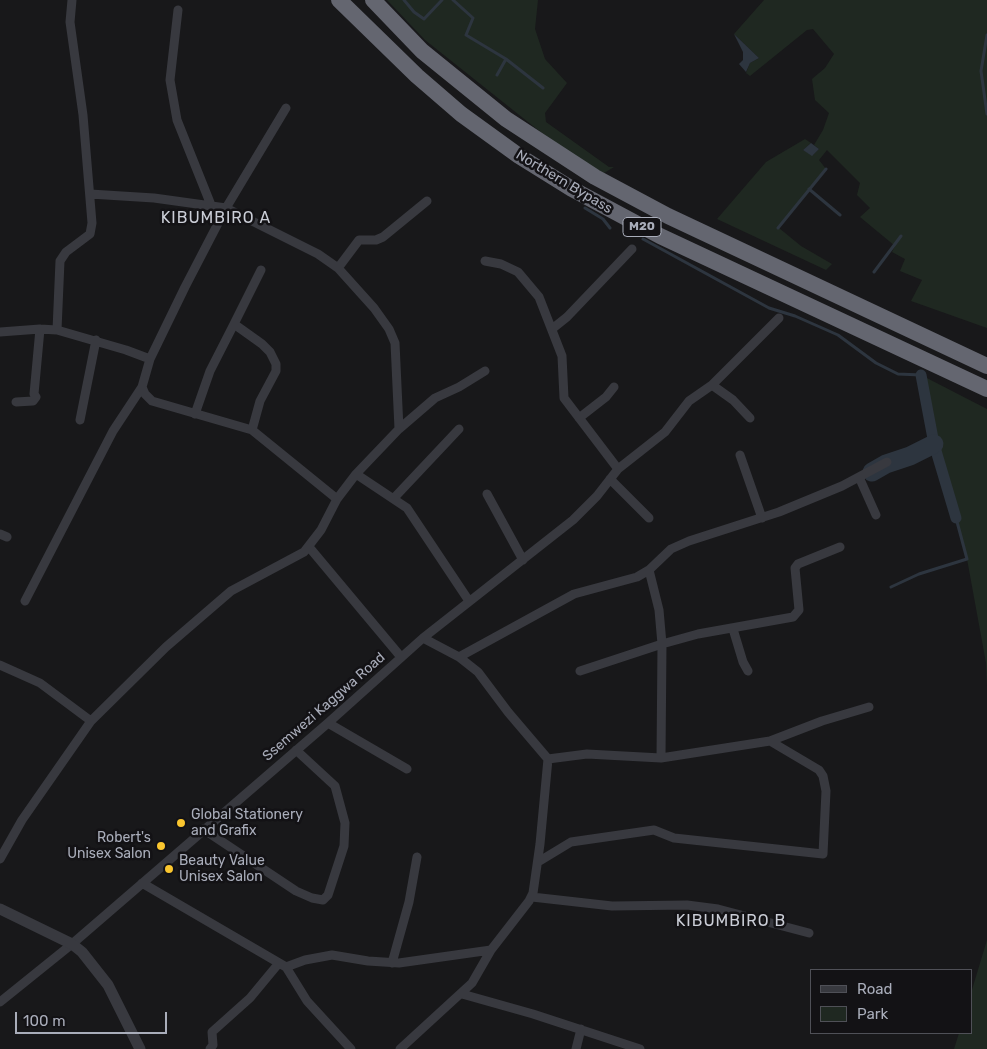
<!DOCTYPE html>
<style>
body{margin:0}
#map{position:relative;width:987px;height:1049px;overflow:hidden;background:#18181a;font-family:Rubik,sans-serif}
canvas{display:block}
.legend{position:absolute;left:810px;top:969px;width:162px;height:65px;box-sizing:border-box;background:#131215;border:1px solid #4f5057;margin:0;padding:6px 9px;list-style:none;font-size:15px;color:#a9adba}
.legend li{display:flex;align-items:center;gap:10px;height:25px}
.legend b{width:25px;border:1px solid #4f5057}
.scale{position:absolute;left:15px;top:1012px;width:152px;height:22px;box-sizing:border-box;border:2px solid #a9adba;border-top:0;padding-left:6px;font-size:15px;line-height:18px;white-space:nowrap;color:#a9adba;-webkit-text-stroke:4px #131215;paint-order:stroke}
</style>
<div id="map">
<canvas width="987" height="1049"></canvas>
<ul class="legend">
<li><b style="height:6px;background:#38393f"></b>Road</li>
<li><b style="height:14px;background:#1f2821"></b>Park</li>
</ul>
<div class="scale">100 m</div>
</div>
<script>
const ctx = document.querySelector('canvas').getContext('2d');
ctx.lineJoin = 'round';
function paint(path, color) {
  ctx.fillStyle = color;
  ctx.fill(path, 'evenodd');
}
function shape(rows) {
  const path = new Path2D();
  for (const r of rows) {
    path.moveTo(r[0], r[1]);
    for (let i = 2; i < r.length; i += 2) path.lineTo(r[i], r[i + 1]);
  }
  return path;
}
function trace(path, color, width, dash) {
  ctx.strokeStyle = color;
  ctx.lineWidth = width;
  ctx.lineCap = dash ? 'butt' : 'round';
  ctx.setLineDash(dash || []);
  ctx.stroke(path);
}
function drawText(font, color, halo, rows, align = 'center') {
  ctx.font = font + ' Rubik,sans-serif';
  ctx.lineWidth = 5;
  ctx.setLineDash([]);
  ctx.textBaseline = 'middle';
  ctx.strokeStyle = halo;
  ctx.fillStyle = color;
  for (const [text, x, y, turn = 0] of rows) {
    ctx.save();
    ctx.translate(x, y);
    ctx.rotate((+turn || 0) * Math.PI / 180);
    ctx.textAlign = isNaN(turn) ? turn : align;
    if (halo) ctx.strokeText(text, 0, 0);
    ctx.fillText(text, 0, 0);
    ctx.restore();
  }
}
const green = shape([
 [387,0,538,0,535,29,545,59,567,83,545,113,546,122,609,167,614,167,604,173,572,157,425,40],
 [764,0,987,0,987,328,911,301,922,280,900,271,905,259,892,252,895,246,860,217,870,208,857,195,860,183,827,150,819,160,826,169,779,228,801,246,832,264,826,270,717,219,766,162,805,139,811,143,803,150,813,155,819,149,814,145,823,130,829,113,815,100,812,79,825,68,834,54,813,29,807,30,750,76,746,73,750,63,759,58,734,34],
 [921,375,987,409,987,686,986,663,967,559,945,481],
 [987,940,987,1049,954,1049,959,1033,971,1033,971,993]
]);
const water = shape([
 [734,34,759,58,750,63,746,72,739,64,743,60,743,52],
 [811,143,819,149,812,156,803,150]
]);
const stream = shape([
 [404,0,414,12,424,19,442,0],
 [453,0,473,18,466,35,506,59,497,75],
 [987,35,981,71,987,114],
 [506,59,543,88],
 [809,189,840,215],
 [585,208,603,219,610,228],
 [778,228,826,169],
 [643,239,769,308,795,316,838,335,876,363,898,374,921,375],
 [874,272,901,236],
 [891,587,919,574,967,559,956,518]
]);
const canal = shape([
 [921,375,934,444,956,518]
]);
const river = shape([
 [872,472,886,464,910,456,934,444]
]);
const minor = shape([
 [178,10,170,80,177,120,211,205],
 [286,108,226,208,185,287,150,359,142,387,145,394,152,401,252,430,337,499],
 [90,194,154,198,226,208,318,254,338,268,374,308,389,329,395,343,399,429],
 [485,261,501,264,518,272,539,297,562,356,564,398,618,469],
 [338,268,359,240,376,240,383,237,427,201],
 [552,329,567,317,632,249],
 [57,330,60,261,66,252,90,234,92,223,83,115,70,22,72,0],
 [0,332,40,329,57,330,126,350,150,359],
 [712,385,733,400,750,418],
 [16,402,33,401,36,397,34,394,40,329],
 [195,414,210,371,234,324],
 [579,418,606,397,614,387],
 [80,420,96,340],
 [252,430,260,401,276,371,276,364,270,352,262,344,234,324,261,270],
 [740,455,762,518],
 [356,474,407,508,469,601],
 [859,477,876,515],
 [610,479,649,518],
 [487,494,523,560],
 [394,498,459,429],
 [0,534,7,537],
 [309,547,401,657],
 [649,570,659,610,662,644,661,758],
 [25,601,113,431,142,387],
 [733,629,743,662,748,671],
 [459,657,574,594,637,577,649,570,671,549,689,541,779,512,842,486,887,462],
 [0,665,40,683,91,721],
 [580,671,662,644,698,634,793,617,799,610,795,568,798,564,840,547],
 [328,723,407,769],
 [548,759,587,754,661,758,770,741,822,721,869,707],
 [203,829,296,891,312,898,323,900,328,895,344,846,345,823,335,786,296,750],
 [0,859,22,820,91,721,166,647,231,591,304,552,321,530,337,499,356,474,399,429,435,398,459,387,485,371],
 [538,862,571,842,654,830,674,838,823,854,826,791,823,776,819,770,770,741],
 [142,883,286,967,307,1001,351,1049],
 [532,897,612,906,687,905,718,909,809,933],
 [392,963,409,902,417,857],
 [286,967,305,960,332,955,368,961,399,963,491,950],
 [462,994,533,1014,640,1049],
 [0,1002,72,944,328,723,423,638,573,520,597,496,618,469,665,432,689,401,712,385,779,318],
 [210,1049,213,1045,212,1032,250,998,279,963],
 [400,1049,472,983,491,950,529,901,533,893,540,844,548,759,508,712,478,672,459,657,423,638],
 [576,1049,581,1029]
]);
const tertiary = shape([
 [0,909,72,944,82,952,108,985,140,1049]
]);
const motorway = shape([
 [339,0,417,76,461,114,519,156,572,189,660,236,987,389],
 [373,0,422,51,506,119,595,177,668,216,987,366]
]);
const markers = [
 [181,823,5,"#fac62f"],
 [161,846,5,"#fac62f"],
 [169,869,5,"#fac62f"]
];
const shields = [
 [642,227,38]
];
const shieldNames = [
 ["M20",642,227]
];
const streetNames = [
 ["Northern Bypass",564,182,31],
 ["Ssemwezi Kaggwa Road",324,707,-41]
];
const poiNames = [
 ["Global Stationery",191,815],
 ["and Grafix",191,831],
 ["Robert's",151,838,"right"],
 ["Unisex Salon",151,854,"right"],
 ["Beauty Value",179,861],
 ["Unisex Salon",179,877]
];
const quarterNames = [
 ["KIBUMBIRO A",216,218],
 ["KIBUMBIRO B",731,921]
];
paint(green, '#1f2821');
paint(water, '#2d353f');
trace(stream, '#2d353f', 3);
trace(canal, '#2d353f', 11);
trace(river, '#2d353f', 19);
trace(minor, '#38393f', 9);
trace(tertiary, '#38393f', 11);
trace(motorway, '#646670', 16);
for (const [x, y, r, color] of markers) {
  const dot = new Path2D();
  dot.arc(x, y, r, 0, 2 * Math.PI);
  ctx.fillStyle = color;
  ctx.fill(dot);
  trace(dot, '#131215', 2);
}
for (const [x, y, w] of shields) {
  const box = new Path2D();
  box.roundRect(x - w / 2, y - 9.5, w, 19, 4);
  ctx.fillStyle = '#131215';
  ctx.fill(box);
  trace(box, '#a9adba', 1);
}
drawText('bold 12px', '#a9adba', null, shieldNames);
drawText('14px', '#a9adba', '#131215', streetNames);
drawText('14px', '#a9adba', '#131215', poiNames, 'left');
ctx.letterSpacing = '1px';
drawText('16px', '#cacdd6', '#131215', quarterNames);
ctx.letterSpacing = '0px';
</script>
